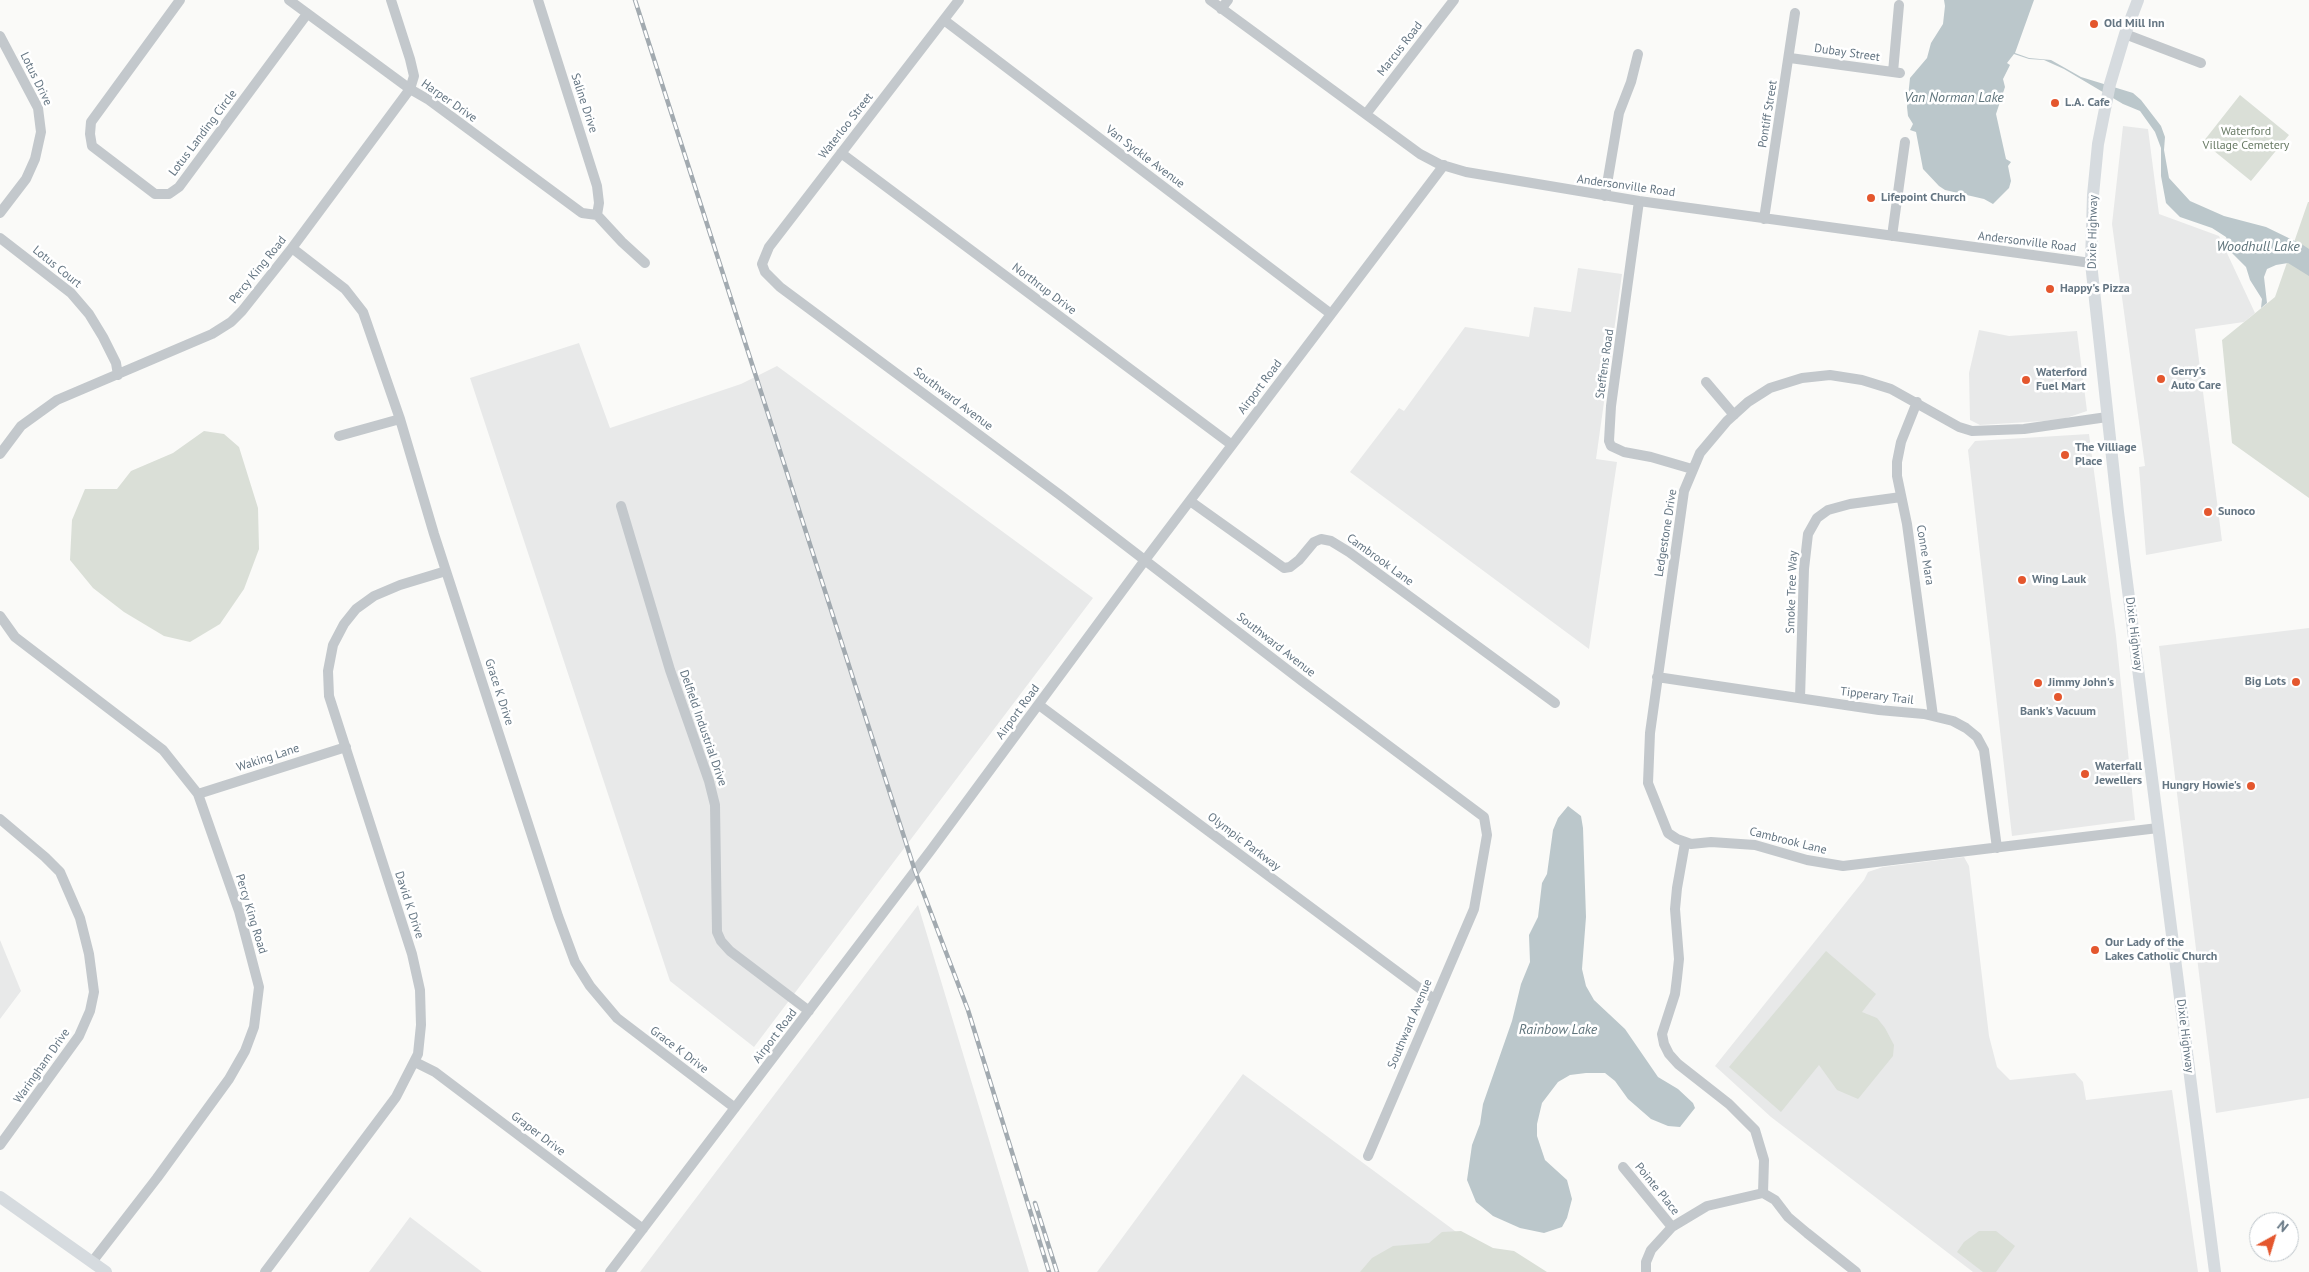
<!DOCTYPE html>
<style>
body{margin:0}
#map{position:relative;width:2309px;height:1272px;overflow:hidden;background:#fafaf8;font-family:"PT Sans",sans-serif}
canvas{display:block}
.north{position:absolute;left:2249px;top:1212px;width:50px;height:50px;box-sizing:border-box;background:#fff;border:1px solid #c1c8cd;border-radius:50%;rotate:39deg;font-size:14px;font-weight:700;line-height:20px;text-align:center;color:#657683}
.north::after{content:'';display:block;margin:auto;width:18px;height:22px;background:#e4572e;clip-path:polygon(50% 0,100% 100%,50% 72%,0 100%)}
</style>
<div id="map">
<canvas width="2309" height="1272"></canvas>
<div class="north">N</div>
</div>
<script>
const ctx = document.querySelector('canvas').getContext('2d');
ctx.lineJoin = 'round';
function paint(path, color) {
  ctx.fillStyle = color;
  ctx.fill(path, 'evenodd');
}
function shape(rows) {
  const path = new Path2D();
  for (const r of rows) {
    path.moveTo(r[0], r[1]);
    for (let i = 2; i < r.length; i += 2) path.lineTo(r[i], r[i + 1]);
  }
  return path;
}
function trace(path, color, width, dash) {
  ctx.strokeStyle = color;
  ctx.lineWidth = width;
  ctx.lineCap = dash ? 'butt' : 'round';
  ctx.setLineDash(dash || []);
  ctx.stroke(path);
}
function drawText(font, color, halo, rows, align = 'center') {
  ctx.font = font + ' "PT Sans",sans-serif';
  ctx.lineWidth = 5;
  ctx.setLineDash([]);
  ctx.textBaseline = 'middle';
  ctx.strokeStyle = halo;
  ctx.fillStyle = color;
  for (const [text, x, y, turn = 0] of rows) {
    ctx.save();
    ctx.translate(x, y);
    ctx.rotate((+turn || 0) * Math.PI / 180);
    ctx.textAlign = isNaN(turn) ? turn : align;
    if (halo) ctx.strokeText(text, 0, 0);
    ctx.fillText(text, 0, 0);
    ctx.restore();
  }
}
const built = shape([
 [2123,126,2148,129,2159,214,2219,236,2255,313,2244,322,2195,329,2222,541,2146,555,2139,467,2145,466,2112,224],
 [1578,268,1622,274,1596,459,1617,462,1589,649,1350,472,1399,408,1404,411,1465,327,1529,337,1534,307,1571,312],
 [1979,330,2009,336,2077,331,2087,411,2060,420,1980,425,1970,420,1969,373],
 [579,343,610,428,741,384,777,366,1093,598,754,1047,670,981,470,378],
 [2089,434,2116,636,2135,820,2012,836,1968,450,1975,441],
 [2309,628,2309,1098,2216,1113,2159,646],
 [1964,857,1969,866,1989,1036,1997,1067,2010,1080,2075,1073,2083,1082,2086,1100,2172,1090,2198,1272,1973,1272,1771,1117,1715,1066,1864,880,1868,872,1883,867],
 [918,905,1029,1272,640,1272],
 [0,940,21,991,0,1019],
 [1243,1074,1451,1228,1508,1272,1097,1272],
 [410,1217,482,1272,369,1272]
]);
const green = shape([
 [2240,95,2289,135,2251,181,2203,142],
 [2308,202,2309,202,2309,498,2232,443,2222,340,2275,297],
 [204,431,224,434,239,447,258,508,259,549,244,589,220,624,190,642,164,636,124,612,93,588,70,560,72,520,85,489,117,489,131,471,173,453],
 [1826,951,1876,994,1862,1012,1877,1018,1885,1028,1894,1045,1893,1056,1858,1099,1837,1090,1819,1065,1781,1112,1729,1067],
 [1461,1231,1493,1248,1514,1251,1547,1272,1360,1272,1372,1258,1393,1246,1429,1243,1442,1232],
 [1979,1231,1996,1231,2015,1246,1996,1272,1983,1272,1957,1252,1964,1242]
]);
const water = shape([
 [1944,0,2034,0,2015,53,2029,58,2051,60,2081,77,2133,93,2141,100,2161,126,2165,137,2164,150,2169,178,2190,201,2224,216,2266,227,2303,245,2309,249,2309,276,2288,263,2276,265,2267,269,2264,277,2267,303,2261,308,2262,299,2250,280,2246,267,2232,253,2226,237,2212,228,2180,217,2166,203,2161,176,2161,148,2155,132,2140,111,2123,104,2064,69,2044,60,2029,59,2014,54,2007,63,2010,65,2003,79,2005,87,1996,114,2006,159,2011,162,2008,166,2011,181,2009,188,1993,204,1984,199,1945,190,1939,186,1923,169,1916,132,1910,130,1913,124,1908,116,1907,107,1910,78,1927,58,1931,43,1943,24,1945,6],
 [1568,806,1581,816,1583,828,1586,917,1582,969,1586,986,1594,1000,1625,1029,1658,1077,1678,1089,1693,1103,1695,1108,1680,1127,1668,1126,1651,1119,1628,1099,1615,1081,1605,1073,1586,1073,1570,1075,1558,1082,1542,1103,1537,1124,1537,1136,1545,1160,1567,1180,1572,1199,1567,1218,1562,1227,1544,1233,1520,1228,1493,1216,1476,1202,1467,1180,1472,1145,1480,1124,1483,1104,1512,1021,1521,984,1530,962,1529,935,1538,917,1542,883,1547,874,1553,830,1558,818]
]);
const minor = shape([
 [180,0,91,122,90,134,92,146,155,194,169,194,179,187,307,14],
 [289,0,410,89,429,100,582,213,597,215],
 [538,0,597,186,599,203,597,215],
 [959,0,769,247,762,264,765,272,780,287,1060,495,1302,681,1484,817,1487,835,1474,909,1368,1156],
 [1210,0,1420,154,1439,164,1466,172,1639,201,2091,263],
 [1221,9,1228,0],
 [944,20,1331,314],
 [2125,34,2201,63],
 [0,36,38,108,41,132,35,159,26,179,0,213],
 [1790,58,1900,73],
 [1893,72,1899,5],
 [1366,114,1454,0],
 [841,153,1232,445],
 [1605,196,1619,113,1631,82,1638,54],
 [1639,201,1611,406,1609,441,1611,446,1624,452,1651,457,1692,469],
 [597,215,622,242,645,263],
 [1764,219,1795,13],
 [1892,236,1905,142],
 [0,238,71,293,89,314,103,337,116,363,118,375],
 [292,248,345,289,363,312,400,419,434,534,558,916,575,962,590,986,617,1018,735,1108],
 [1706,382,1734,415],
 [1917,402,1901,442,1897,462,1897,476,1907,524,1933,716],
 [2107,417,2024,429,1972,431,1959,427,1891,389,1862,380,1830,375,1802,378,1770,388,1748,402,1727,421,1700,453,1684,491,1650,733,1648,783,1668,833,1677,839,1691,844,1711,842,1755,845,1807,860,1843,866,2158,828],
 [339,436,400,419],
 [0,454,21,426,57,400,212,334,231,322,242,311,292,248,410,89,414,76,410,59,391,0],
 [1190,501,1284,568,1290,567,1299,560,1314,542,1321,539,1331,541,1349,552,1555,703],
 [621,506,670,670,709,781,715,805,717,932,721,941,730,951,809,1011],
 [0,616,15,637,163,750,198,794,239,911,259,987,254,1027,245,1051,229,1079,157,1178,92,1262],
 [1657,677,1879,710,1924,714,1953,721,1966,728,1977,737,1984,750,1997,848],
 [1800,698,1804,569,1808,534,1817,518,1828,510,1850,504,1901,497],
 [1039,705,1434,999],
 [198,794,346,747],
 [0,819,45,857,60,872,80,918,89,954,94,992,90,1011,79,1036,0,1145],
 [1685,843,1677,888,1675,909,1679,959,1677,978,1675,994,1662,1034,1664,1044,1669,1054,1678,1064,1729,1104,1755,1130,1764,1160,1763,1193],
 [415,1062,435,1072,643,1229],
 [1623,1167,1672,1227],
 [265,1272,396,1097,418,1054,421,1025,420,990,412,954,329,696,328,671,333,645,344,624,356,609,374,596,400,585,446,571],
 [610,1272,931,850,1145,560,1444,165],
 [1646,1272,1646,1262,1651,1250,1672,1227,1707,1206,1763,1193,1775,1200,1788,1217,1807,1233,1856,1272]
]);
const major = shape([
 [2138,0,2125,34,2110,84,2098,144,2093,195,2091,263,2118,512,2215,1272],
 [0,1197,106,1272]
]);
const rail = shape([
 [635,0,915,871,968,1010,1049,1272],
 [1035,1203,1057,1272]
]);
const markers = [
 [2094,24,5,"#e4572e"],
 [2055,103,5,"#e4572e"],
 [1871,198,5,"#e4572e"],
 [2050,289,5,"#e4572e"],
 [2161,379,5,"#e4572e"],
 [2026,380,5,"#e4572e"],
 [2065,455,5,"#e4572e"],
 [2208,512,5,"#e4572e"],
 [2022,580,5,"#e4572e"],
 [2296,682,5,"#e4572e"],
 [2038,683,5,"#e4572e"],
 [2058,697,5,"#e4572e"],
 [2085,774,5,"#e4572e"],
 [2251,786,5,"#e4572e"],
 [2095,950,5,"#e4572e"]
];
const poiNames = [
 ["Old Mill Inn",2104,24],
 ["L.A. Cafe",2065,103],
 ["Lifepoint Church",1881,198],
 ["Happy's Pizza",2060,289],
 ["Gerry's",2171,372],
 ["Auto Care",2171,386],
 ["Waterford",2036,373],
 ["Fuel Mart",2036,387],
 ["The Villiage",2075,448],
 ["Place",2075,462],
 ["Sunoco",2218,512],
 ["Wing Lauk",2032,580],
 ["Big Lots",2286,682,"right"],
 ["Jimmy John's",2048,683],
 ["Bank's Vacuum",2058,712,"center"],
 ["Waterfall",2095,767],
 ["Jewellers",2095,781],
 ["Hungry Howie's",2241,786,"right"],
 ["Our Lady of the",2105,943],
 ["Lakes Catholic Church",2105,957]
];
const streetNames = [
 ["Marcus Road",1400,49,-52],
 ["Dubay Street",1847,53,8],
 ["Lotus Drive",36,79,64],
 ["Harper Drive",449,101,35],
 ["Saline Drive",584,103,72],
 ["Pontiff Street",1768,114,-81],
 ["Waterloo Street",846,126,-52],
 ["Lotus Landing Circle",203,133,-53],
 ["Van Syckle Avenue",1145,157,37],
 ["Andersonville Road",1626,186,8],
 ["Dixie Highway",2093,232,-89],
 ["Andersonville Road",2027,242,7],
 ["Lotus Court",57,267,39],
 ["Percy King Road",258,270,-51],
 ["Northrup Drive",1044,289,37],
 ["Steffens Road",1605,364,-82],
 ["Airport Road",1260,387,-53],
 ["Southward Avenue",953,399,37],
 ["Ledgestone Drive",1666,533,-81],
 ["Conne Mara",1925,555,81],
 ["Cambrook Lane",1380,560,36],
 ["Smoke Tree Way",1792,592,-88],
 ["Dixie Highway",2134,634,83],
 ["Southward Avenue",1276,645,38],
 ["Grace K Drive",499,692,72],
 ["Tipperary Trail",1877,696,7],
 ["Airport Road",1018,712,-54],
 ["Delfield Industrial Drive",703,728,71],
 ["Waking Lane",268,758,-18],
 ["Cambrook Lane",1788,841,14],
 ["Olympic Parkway",1244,842,37],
 ["David K Drive",409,905,72],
 ["Percy King Road",251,914,73],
 ["Southward Avenue",1410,1024,-67],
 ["Airport Road",775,1036,-53],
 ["Dixie Highway",2185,1036,83],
 ["Grace K Drive",679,1050,37],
 ["Waringham Drive",42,1066,-55],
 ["Graper Drive",538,1134,37],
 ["Pointe Place",1657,1189,51]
];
const parkNames = [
 ["Waterford",2246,132],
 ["Village Cemetery",2246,146]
];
const waterNames = [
 ["Van Norman Lake",1954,98],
 ["Woodhull Lake",2258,247],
 ["Rainbow Lake",1558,1030]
];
paint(built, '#e8e9e9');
paint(green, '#dadfd7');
paint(water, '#bbc7cb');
trace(minor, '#c3c8cc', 10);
trace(major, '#d6dbdf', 12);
trace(rail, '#a2aab0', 4.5);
trace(rail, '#fff', 2.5, [8]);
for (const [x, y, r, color] of markers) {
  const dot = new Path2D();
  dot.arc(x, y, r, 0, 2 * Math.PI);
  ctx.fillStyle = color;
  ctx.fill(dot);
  trace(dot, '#fff', 2);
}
drawText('bold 12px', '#657683', '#fff', poiNames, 'left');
drawText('12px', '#657683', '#fff', streetNames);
drawText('12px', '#687a64', '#fff', parkNames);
drawText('italic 14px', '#60757c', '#fff', waterNames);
</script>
